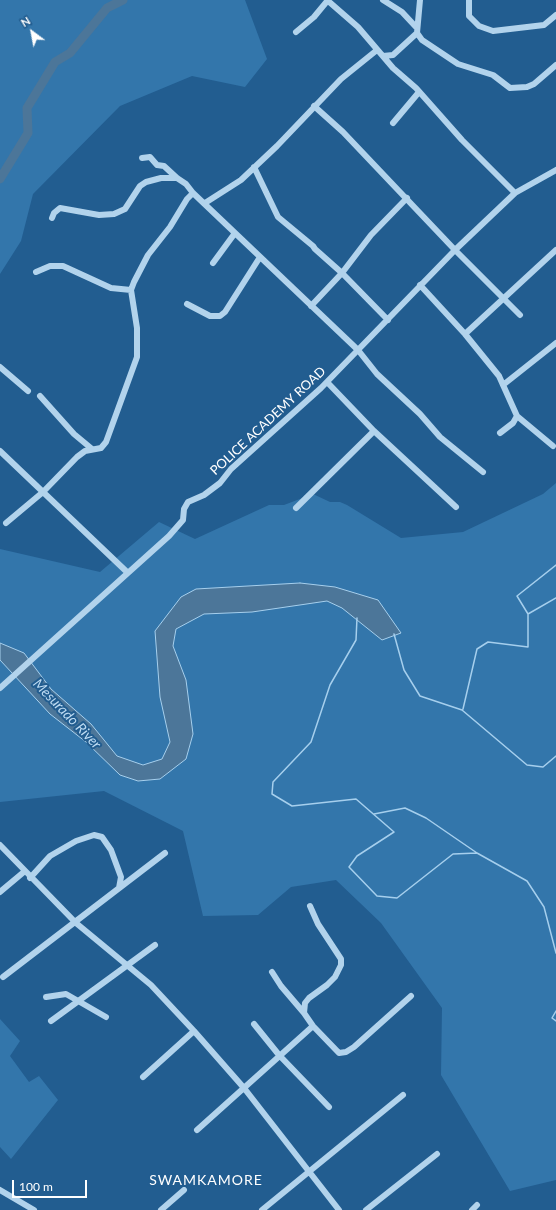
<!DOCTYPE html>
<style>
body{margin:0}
#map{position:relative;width:556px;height:1210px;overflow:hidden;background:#225d90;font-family:Lato,sans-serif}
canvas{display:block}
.north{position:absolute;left:12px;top:12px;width:40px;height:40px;-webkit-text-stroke:3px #225d90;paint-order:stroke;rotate:328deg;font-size:11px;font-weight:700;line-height:16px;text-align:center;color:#fff}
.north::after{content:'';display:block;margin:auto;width:14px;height:18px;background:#fff;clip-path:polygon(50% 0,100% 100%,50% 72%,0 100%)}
.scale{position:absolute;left:12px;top:1180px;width:75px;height:18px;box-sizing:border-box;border:2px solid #fff;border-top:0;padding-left:5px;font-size:12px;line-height:14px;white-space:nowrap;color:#fff;-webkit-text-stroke:3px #225d90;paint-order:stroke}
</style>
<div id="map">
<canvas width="556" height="1210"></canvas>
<div class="north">N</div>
<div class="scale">100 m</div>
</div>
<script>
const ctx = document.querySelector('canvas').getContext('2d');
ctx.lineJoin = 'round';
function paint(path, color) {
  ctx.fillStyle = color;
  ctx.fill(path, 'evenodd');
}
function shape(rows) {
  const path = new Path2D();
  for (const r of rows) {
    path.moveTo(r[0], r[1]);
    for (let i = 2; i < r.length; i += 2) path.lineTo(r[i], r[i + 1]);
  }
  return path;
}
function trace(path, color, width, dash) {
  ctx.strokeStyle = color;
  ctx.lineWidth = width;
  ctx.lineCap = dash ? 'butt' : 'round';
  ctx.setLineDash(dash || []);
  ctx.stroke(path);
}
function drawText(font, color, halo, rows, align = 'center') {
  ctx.font = font + ' Lato,sans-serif';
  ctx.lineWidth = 4;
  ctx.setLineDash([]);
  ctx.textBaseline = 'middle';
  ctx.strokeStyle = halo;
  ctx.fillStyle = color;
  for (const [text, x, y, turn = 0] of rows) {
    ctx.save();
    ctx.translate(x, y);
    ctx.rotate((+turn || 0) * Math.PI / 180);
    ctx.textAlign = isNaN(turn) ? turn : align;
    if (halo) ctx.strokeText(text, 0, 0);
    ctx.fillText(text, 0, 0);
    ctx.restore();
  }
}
const green = shape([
 [0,0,245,0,267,59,245,87,192,76,120,106,33,194,21,241,0,274],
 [556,483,556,1180,510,1191,441,1075,442,1008,381,923,336,880,291,887,258,915,203,916,183,831,104,791,0,802,0,549,100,572,159,522,195,539,269,505,284,505,313,494,330,502,340,502,347,505,401,538,463,532,543,494],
 [0,1019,20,1041,10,1056,29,1082,39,1076,58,1100,11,1159,0,1147]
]);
const water = shape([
 [300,583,335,587,378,600,401,633,382,640,342,608,327,601,252,612,204,614,176,629,173,646,186,680,193,734,186,759,160,779,138,781,120,775,86,742,50,714,0,660,0,643,24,653,51,689,91,724,117,756,143,765,162,759,170,742,160,697,155,631,181,597,196,589,300,583]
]);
const stream = shape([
 [528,614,556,598],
 [357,618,356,640,330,685,311,742,273,782,272,794,292,806,356,799,394,832,357,856,349,867,377,896,397,898,453,854,477,853,527,881,544,907,556,953],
 [394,634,404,670,420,696,462,710,527,765,543,767,556,756],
 [463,709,477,649,488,642,528,647,528,614,517,596,556,565],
 [374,814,405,808,426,818,477,853],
 [556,1011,552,1018,556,1021]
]);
const river = shape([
 [0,179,28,133,27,108,55,62,70,53,107,8,123,0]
]);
const minor = shape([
 [327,0,358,27,393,68,416,88,462,140,515,193],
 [383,0,402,12,416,27],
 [420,0,417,33,422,40,458,64,493,75,510,88,527,87,534,84,556,65],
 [469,0,469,16,479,26,493,31,544,25,556,15],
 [296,32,314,17,328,0],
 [383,56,393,55,417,33],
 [314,106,343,132,455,250,520,315],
 [393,123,419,92],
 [142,158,150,157,157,165,164,166,177,178,186,184,193,193,358,350,377,374,420,414,440,437,483,472],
 [254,167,278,217,313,246,315,249,342,273,388,320],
 [205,203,241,180,277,146,341,79,377,50],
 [52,218,54,213,60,208,99,215,114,214,125,209,140,186,146,182,161,178,177,178],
 [213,263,235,233],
 [36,272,50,266,63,266,111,288,131,290],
 [420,285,465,334,499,376,517,416,513,423,500,433],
 [187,304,210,316,220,316,225,312,260,257],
 [311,306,342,273,371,235,407,198],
 [465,334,556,250],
 [0,367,28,391],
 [327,382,374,431,456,507],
 [503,385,556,343],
 [40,396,74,434,92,449],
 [517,416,553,446],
 [0,451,128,573],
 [296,508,374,431],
 [6,523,43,492,77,457,85,451,101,448,106,442,137,357,137,328,131,290,134,282,148,255,170,227,187,199,193,193],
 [0,688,169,536,183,520,184,509,188,502,204,495,220,483,231,469,321,388,455,250,515,193,556,170],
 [0,845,76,923,151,985,194,1031,244,1088,339,1210],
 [30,878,50,856,76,841,94,835,102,837,111,850,121,877,119,888],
 [0,892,25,871],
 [310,906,318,924,341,959,341,965,335,977,327,985,309,998,305,1003,304,1013,313,1026,339,1053,346,1052,354,1047,411,996],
 [272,972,281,986,304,1013],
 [3,977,165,853],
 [46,997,66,994,106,1017],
 [51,1021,155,945],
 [254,1024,279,1055,329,1107],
 [143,1077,194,1031],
 [197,1130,313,1026],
 [0,1190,34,1210],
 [161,1210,184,1190],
 [262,1210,403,1095],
 [366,1210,437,1154],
 [472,1210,477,1205]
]);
const streetNames = [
 ["POLICE ACADEMY ROAD",268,421,-43]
];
const waterNames = [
 ["Mesurado River",67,714,46]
];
const neighbourhoodNames = [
 ["SWAMKAMORE",206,1180]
];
paint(green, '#3376ab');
paint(water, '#4c7699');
trace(water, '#a6cfed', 1);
trace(stream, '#a6cfed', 1.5);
trace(river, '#4c7699', 9);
trace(minor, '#b2d3ec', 6);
drawText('13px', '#fff', '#225d90', streetNames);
drawText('italic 14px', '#bedcf3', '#225d90', waterNames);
ctx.letterSpacing = '1px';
drawText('14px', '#fff', '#225d90', neighbourhoodNames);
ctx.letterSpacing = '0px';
</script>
